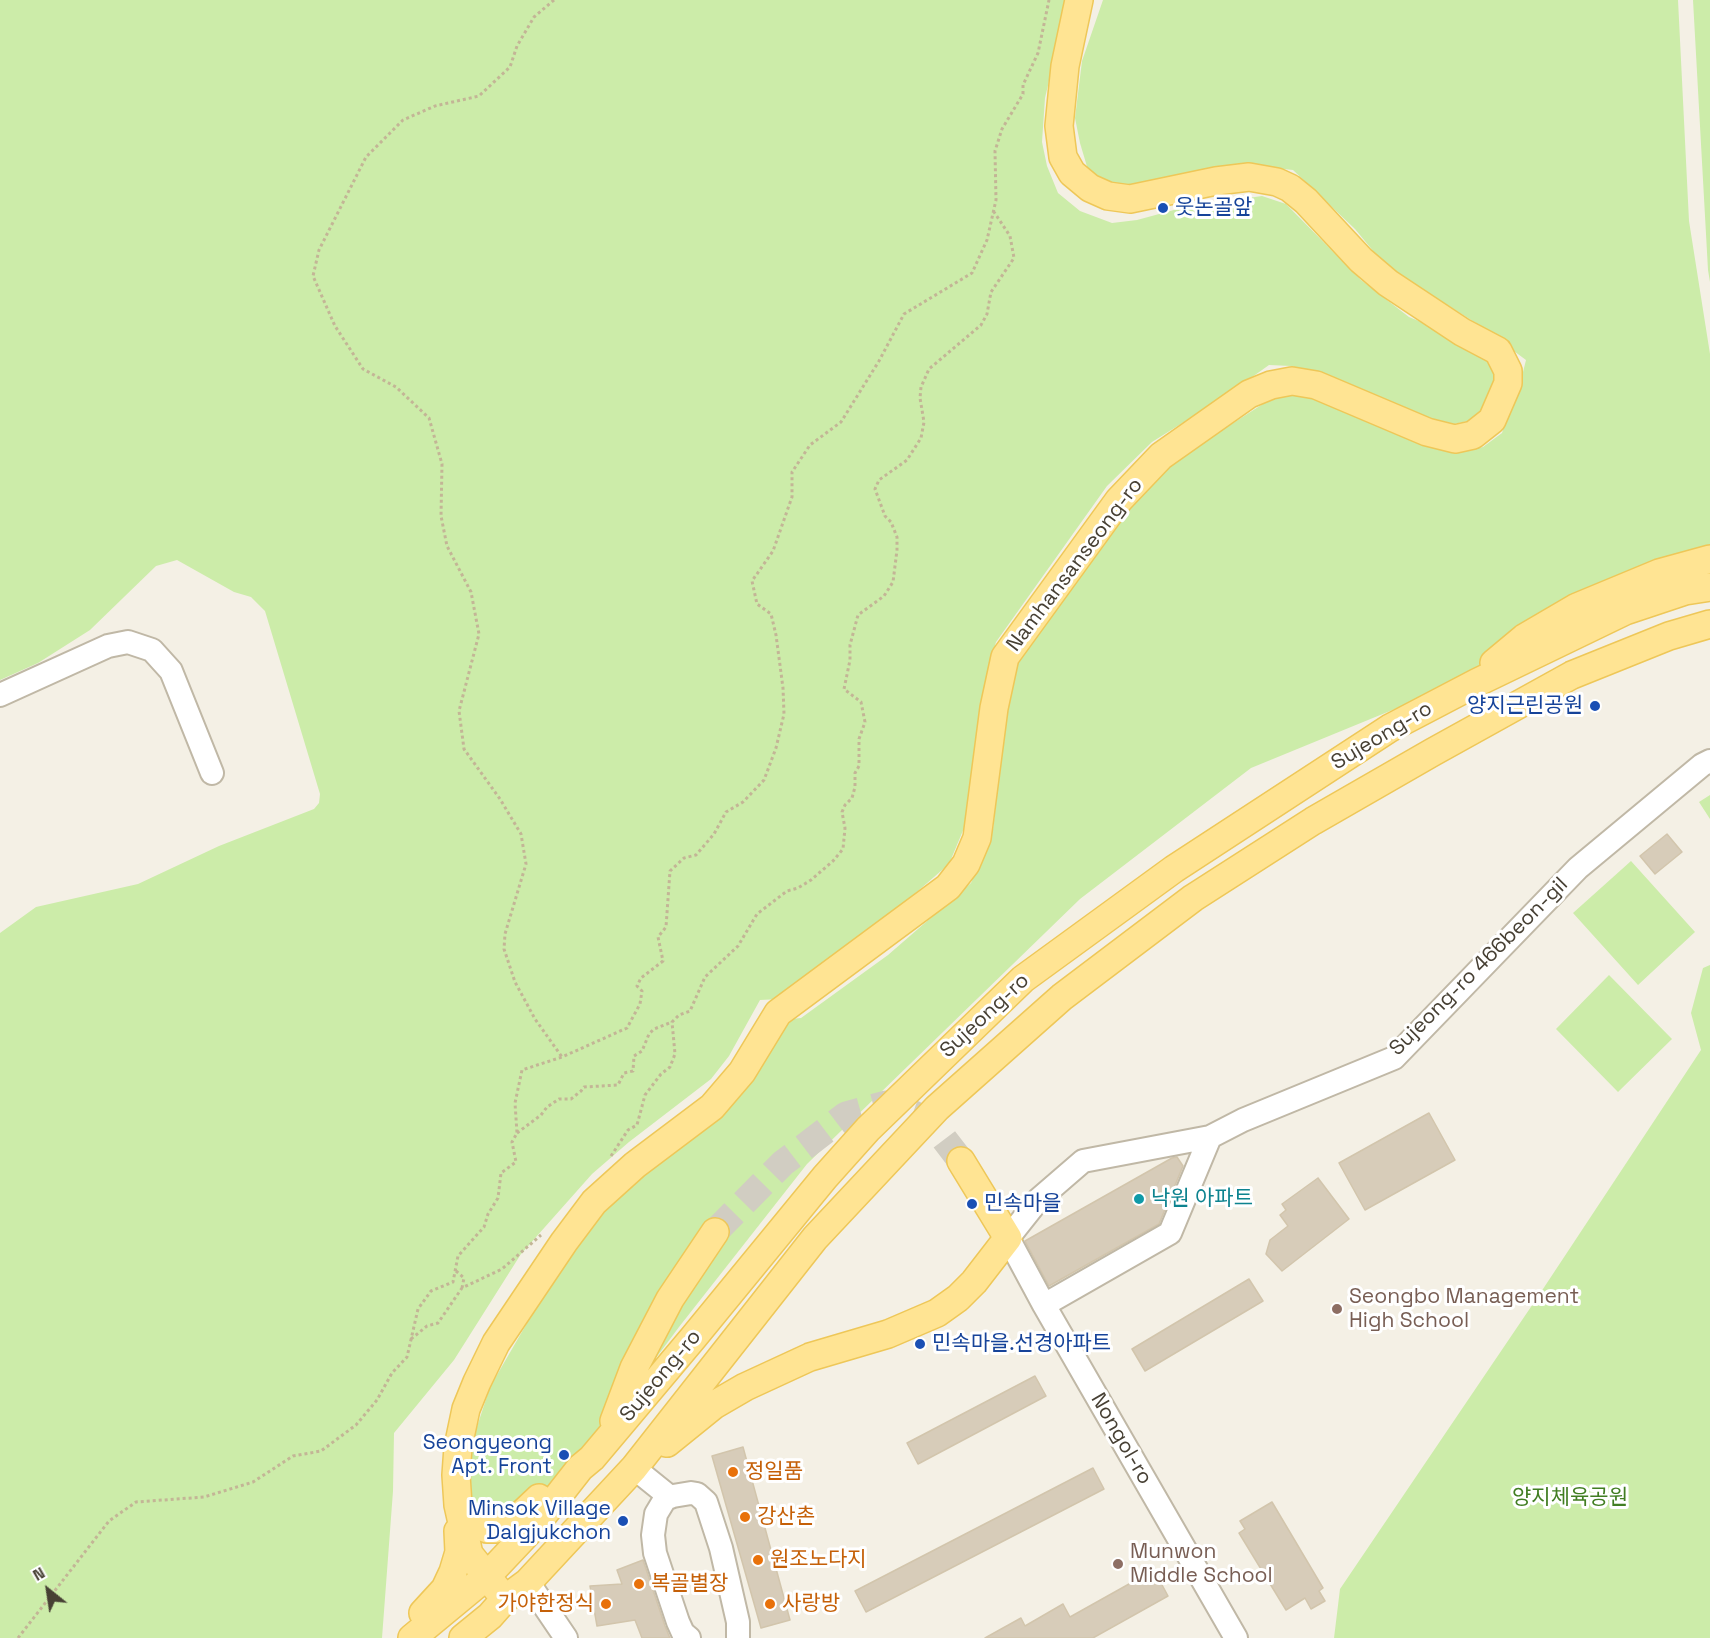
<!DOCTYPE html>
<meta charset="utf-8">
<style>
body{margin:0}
#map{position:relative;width:1710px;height:1638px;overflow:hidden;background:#f4f0e5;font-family:"Space Grotesk",sans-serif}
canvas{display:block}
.north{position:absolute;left:18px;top:1560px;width:60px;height:60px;-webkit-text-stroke:4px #fff;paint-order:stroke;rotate:330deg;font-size:16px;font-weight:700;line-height:24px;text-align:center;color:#474034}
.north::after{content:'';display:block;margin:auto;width:21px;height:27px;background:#474034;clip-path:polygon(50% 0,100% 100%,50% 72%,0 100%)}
</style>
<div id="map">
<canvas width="1710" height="1638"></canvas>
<div class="north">N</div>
</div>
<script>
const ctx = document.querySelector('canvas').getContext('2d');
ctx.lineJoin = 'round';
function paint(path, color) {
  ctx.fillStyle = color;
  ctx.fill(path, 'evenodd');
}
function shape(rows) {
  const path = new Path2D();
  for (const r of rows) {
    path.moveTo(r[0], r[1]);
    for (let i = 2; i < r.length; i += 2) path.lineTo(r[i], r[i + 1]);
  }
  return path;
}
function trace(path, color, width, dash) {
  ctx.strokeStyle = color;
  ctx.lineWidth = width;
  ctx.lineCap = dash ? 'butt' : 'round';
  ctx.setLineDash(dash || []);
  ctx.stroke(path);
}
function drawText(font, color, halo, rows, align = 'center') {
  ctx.font = font + ' "Space Grotesk","Noto Sans KR",sans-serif';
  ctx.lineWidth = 6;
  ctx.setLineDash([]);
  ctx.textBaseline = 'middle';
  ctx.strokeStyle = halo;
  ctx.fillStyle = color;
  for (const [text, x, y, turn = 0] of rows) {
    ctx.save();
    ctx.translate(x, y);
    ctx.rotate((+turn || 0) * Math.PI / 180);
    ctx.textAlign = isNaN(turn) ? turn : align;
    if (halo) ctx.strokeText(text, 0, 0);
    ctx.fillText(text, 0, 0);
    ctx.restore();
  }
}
const green = shape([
 [0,0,1068,0,1045,98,1042,142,1047,166,1058,193,1080,211,1112,223,1137,220,1185,207,1262,196,1286,204,1361,280,1409,317,1431,326,1489,358,1501,374,1491,405,1472,420,1454,424,1426,417,1315,373,1291,366,1269,365,1227,395,1152,442,1107,486,996,642,986,679,972,809,949,864,866,936,780,999,760,1000,729,1056,711,1079,629,1142,592,1174,521,1254,454,1360,394,1433,393,1491,382,1638,0,1638,0,933,36,907,138,884,219,846,314,809,319,803,320,794,265,611,251,597,234,592,177,560,156,566,90,630,38,663,0,680],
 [1103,0,1678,0,1689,221,1710,354,1710,588,1624,615,1251,768,1080,899,807,1164,679,1327,582,1457,517,1522,485,1527,465,1493,471,1445,490,1387,567,1254,614,1194,781,1020,801,1018,888,955,971,883,993,829,1008,699,1017,662,1128,506,1174,461,1280,393,1303,393,1437,445,1465,451,1483,447,1502,433,1512,402,1520,384,1526,360,1476,323,1401,276,1374,252,1355,229,1293,170,1256,166,1124,190,1091,180,1080,143,1075,118,1082,61],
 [1693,0,1710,0,1710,282,1708,270],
 [1710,795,1710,819,1699,802],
 [1631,861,1695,932,1638,985,1573,913],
 [1710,965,1710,1638,1334,1638,1340,1589,1539,1295,1701,1050,1691,1013,1703,968],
 [1609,975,1672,1039,1618,1092,1556,1029]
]);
const building = shape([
 [1667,834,1682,852,1655,874,1640,856,1667,834],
 [1429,1113,1455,1160,1365,1210,1339,1163,1429,1113],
 [1177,1157,1183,1166,1159,1224,1049,1286,1025,1241,1172,1158,1177,1157],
 [1318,1178,1349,1219,1282,1271,1266,1254,1270,1240,1288,1226,1280,1215,1286,1210,1282,1204,1318,1178],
 [1249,1279,1263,1301,1145,1371,1132,1349,1249,1279],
 [1035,1376,1046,1396,918,1464,907,1443,1035,1376],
 [743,1447,790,1620,761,1628,712,1456,743,1447],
 [1093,1468,1104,1489,866,1612,855,1591,1093,1468],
 [1272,1502,1323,1588,1319,1591,1325,1601,1311,1609,1305,1598,1286,1610,1239,1533,1245,1529,1240,1521,1272,1502],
 [643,1560,665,1626,670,1638,642,1638,635,1620,597,1626,590,1586,622,1584,617,1570,643,1560],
 [1154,1570,1168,1596,1093,1638,985,1638,1021,1618,1025,1626,1063,1604,1070,1617,1154,1570]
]);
const majorTunnel = shape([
 [715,1232,783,1163,846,1115,886,1104,914,1114,941,1135,961,1161]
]);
const path = shape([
 [554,0,534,17,517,46,510,67,479,96,435,106,403,120,366,157,319,250,313,276,335,326,363,369,396,387,429,418,442,464,441,516,447,546,471,592,479,634,459,711,464,749,500,799,521,834,526,864,505,934,504,949,515,982,535,1019,562,1057],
 [517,1133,541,1115,547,1107,559,1099,571,1099,581,1091,584,1087,618,1085,624,1073,633,1071,634,1056,642,1051,649,1034,654,1029,672,1022],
 [611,1156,628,1130,637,1125,645,1095,661,1074,670,1067,675,1054,672,1022,679,1015,690,1011,705,977,738,946,757,914,787,891,798,888,811,880,833,861,843,849,845,828,842,812,845,805,852,798,855,787,855,773,859,766,859,739,865,722,861,702,844,689,850,660,850,645,858,615,884,596,893,582,897,550,897,537,891,522,885,516,875,489,879,480,907,460,921,438,924,422,920,398,921,387,929,369,981,325,987,314,991,292,1014,258,1010,236,994,212],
 [456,1271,464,1278,462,1288],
 [411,1339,427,1326,438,1323,462,1288,502,1269,541,1235],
 [18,1638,109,1521,136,1502,204,1497,253,1482,293,1456,321,1451,356,1425,377,1400,392,1373,407,1357,418,1309,431,1291,453,1282,458,1256,484,1227,488,1214,498,1198,501,1173,516,1162,512,1142,517,1133,515,1103,522,1070,562,1057,627,1028,640,1004,642,991,637,986,641,978,663,961,658,937,666,927,670,871,684,858,696,855,714,834,726,812,743,802,764,780,776,748,784,714,783,688,776,635,771,614,757,604,752,581,773,551,792,497,792,472,810,445,841,422,879,361,904,314,972,273,987,240,996,200,995,151,1002,129,1023,94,1023,85,1038,53,1049,0]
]);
const minor = shape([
 [0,695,108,646,128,642,152,650,171,671,212,773],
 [1044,1305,1170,1233,1210,1137],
 [634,1468,670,1497],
 [528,1582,566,1638],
 [689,1638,683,1633,678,1622,655,1553,653,1535,656,1514,665,1499,673,1496,691,1493,697,1494,706,1502,721,1548,738,1622,738,1638],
 [1236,1638,1044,1305,1008,1238,1039,1199,1083,1161,1210,1137,1243,1120,1394,1058,1578,868,1702,765,1710,761]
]);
const major = shape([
 [1494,663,1524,638,1577,607,1659,573,1710,559],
 [614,1421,634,1368,670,1299,715,1232],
 [667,1443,714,1405,745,1387,810,1357,888,1334,937,1313,958,1298,974,1282,1008,1238,961,1161],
 [458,1505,477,1524,487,1529,496,1529,521,1515,539,1498],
 [505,1599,469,1554,458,1505,456,1475,458,1447,466,1409,477,1382,496,1343,564,1242,594,1202,635,1165,712,1107,742,1072,778,1013,948,887,966,864,977,838,994,708,1005,657,1119,500,1161,456,1249,394,1271,385,1292,381,1316,385,1427,432,1455,439,1473,435,1492,420,1508,383,1508,371,1498,351,1462,332,1388,283,1361,260,1306,201,1290,188,1277,182,1249,177,1216,181,1130,199,1108,196,1090,188,1072,173,1063,157,1059,126,1065,66,1079,0],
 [423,1613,445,1589,453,1572,459,1552,458,1531],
 [412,1638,487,1576,537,1523,580,1468,592,1458,693,1338,825,1177,868,1129,1023,979,1174,869,1390,728,1476,683,1625,611,1685,591,1710,587],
 [463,1638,490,1616,505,1599,528,1582,634,1468,815,1238,937,1108,1062,997,1193,898,1313,821,1433,752,1572,675,1669,636,1710,624]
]);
const markers = [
 [1163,208,6,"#1a4fb4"],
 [1595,706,6,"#1a4fb4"],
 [1139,1199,6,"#0f9aa8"],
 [972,1204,6,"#1a4fb4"],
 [1337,1309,6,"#8d6e63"],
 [920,1344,6,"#1a4fb4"],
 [564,1455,6,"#1a4fb4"],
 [733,1472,6,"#e8710a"],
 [745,1517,6,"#e8710a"],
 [623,1521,6,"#1a4fb4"],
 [758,1560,6,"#e8710a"],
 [1118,1564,6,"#8d6e63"],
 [639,1584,6,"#e8710a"],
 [606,1604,6,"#e8710a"],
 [770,1604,6,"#e8710a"]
];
const transitNames = [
 ["웃논골앞",1175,208],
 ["양지근린공원",1583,706,"right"],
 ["민속마을",984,1204],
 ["민속마을.선경아파트",932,1344],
 ["Seongyeong",552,1443,"right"],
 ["Apt. Front",552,1467,"right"],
 ["Minsok Village",611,1509,"right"],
 ["Dalgjukchon",611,1533,"right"]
];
const streetNames = [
 ["Namhansanseong-ro",1075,565,-53],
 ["Sujeong-ro",1382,736,-31],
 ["Sujeong-ro 466beon-gil",1479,967,-45],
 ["Sujeong-ro",985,1016,-43],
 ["Sujeong-ro",661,1376,-50],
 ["Nongol-ro",1121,1439,60]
];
const cultureNames = [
 ["낙원 아파트",1151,1199]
];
const educationNames = [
 ["Seongbo Management",1349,1297],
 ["High School",1349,1321],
 ["Munwon",1130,1552],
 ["Middle School",1130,1576]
];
const foodNames = [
 ["정일품",745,1472],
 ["강산촌",757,1517],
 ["원조노다지",770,1560],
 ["복골별장",651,1584],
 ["가야한정식",594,1604,"right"],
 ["사랑방",782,1604]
];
const parkNames = [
 ["양지체육공원",1570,1498]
];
paint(green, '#cceca9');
paint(building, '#d7ccb9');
trace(building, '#d2c5ac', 1.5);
trace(majorTunnel, '#d1cdc2', 27, [27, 14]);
trace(minor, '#c0b8a6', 26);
trace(major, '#eec758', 30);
trace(path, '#c3b596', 3, [3, 3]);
trace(minor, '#fff', 22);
trace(major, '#ffe493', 27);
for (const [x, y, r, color] of markers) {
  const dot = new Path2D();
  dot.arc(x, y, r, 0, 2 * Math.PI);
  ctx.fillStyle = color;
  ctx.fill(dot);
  trace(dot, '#fff', 2);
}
drawText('21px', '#164399', '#fff', transitNames, 'left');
drawText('21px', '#474034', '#fff', streetNames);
drawText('21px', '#0d838f', '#fff', cultureNames, 'left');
drawText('21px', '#785e54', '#fff', educationNames, 'left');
drawText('21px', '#c56008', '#fff', foodNames, 'left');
drawText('21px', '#417e22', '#fff', parkNames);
</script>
